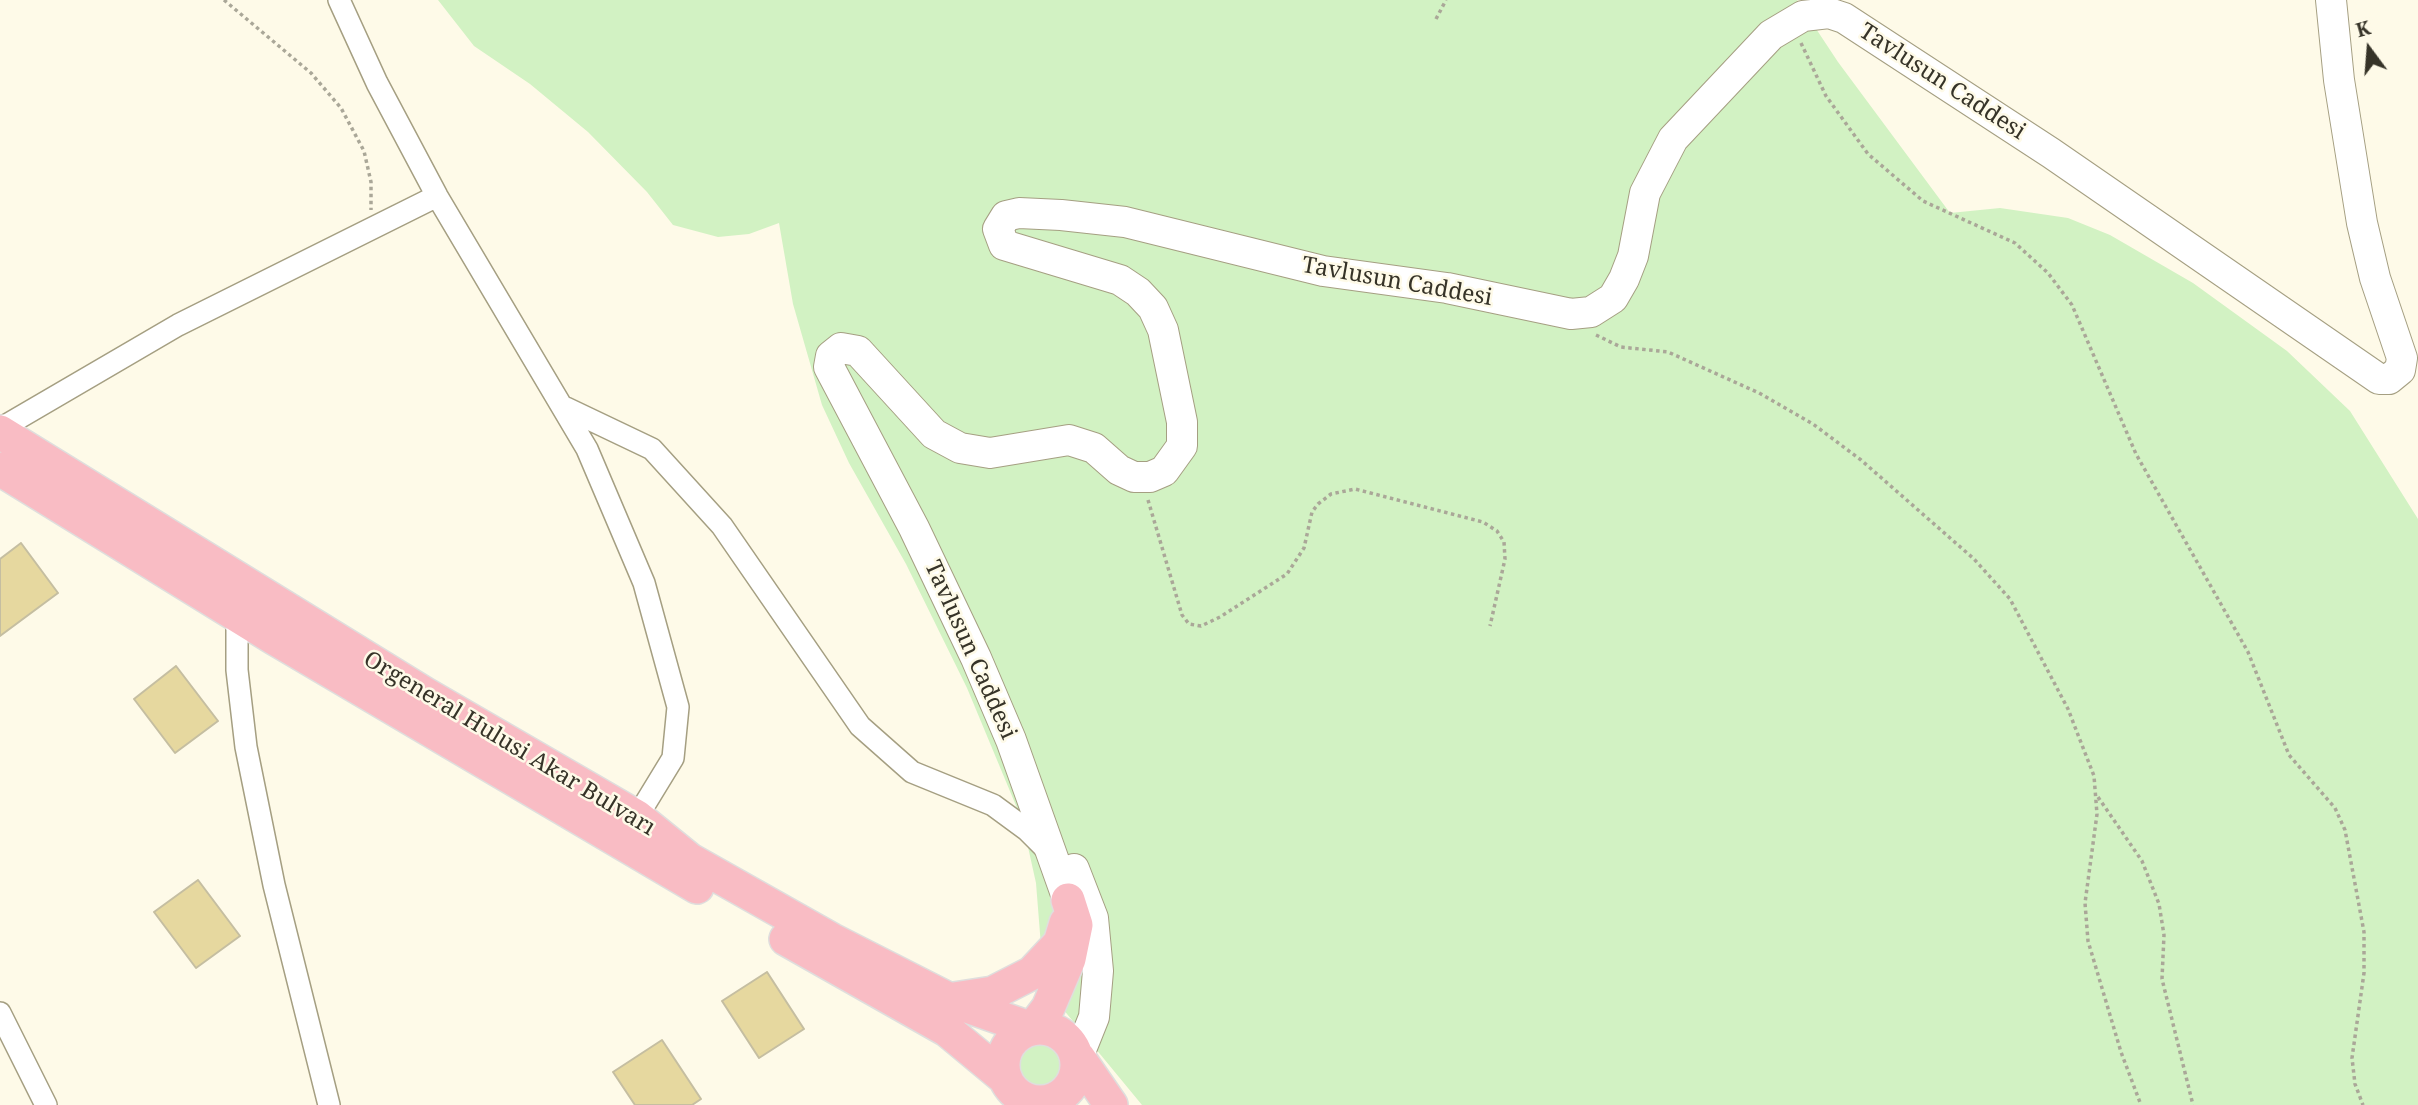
<!DOCTYPE html>
<meta charset="utf-8">
<style>
body{margin:0}
#map{position:relative;width:2418px;height:1105px;overflow:hidden;background:#fefae8;font-family:"Noto Serif",serif}
canvas{display:block}
.north{position:absolute;left:2334px;top:14px;width:70px;height:70px;-webkit-text-stroke:5px #fefae8;paint-order:stroke;rotate:344deg;font-size:19px;font-weight:700;line-height:28px;text-align:center;color:#363328}
.north::after{content:'';display:block;margin:auto;width:24px;height:32px;background:#363328;clip-path:polygon(50% 0,100% 100%,50% 72%,0 100%)}
</style>
<div id="map">
<canvas width="2418" height="1105"></canvas>
<div class="north">K</div>
</div>
<script>
const ctx = document.querySelector('canvas').getContext('2d');
ctx.lineJoin = 'round';
function paint(path, color) {
  ctx.fillStyle = color;
  ctx.fill(path, 'evenodd');
}
function shape(rows) {
  const path = new Path2D();
  for (const r of rows) {
    if (r.length === 3) {
      path.moveTo(r[0] + r[2], r[1]);
      path.arc(r[0], r[1], r[2], 0, 2 * Math.PI);
      continue;
    }
    path.moveTo(r[0], r[1]);
    for (let i = 2; i < r.length; i += 2) path.lineTo(r[i], r[i + 1]);
  }
  return path;
}
function trace(path, color, width, dash) {
  ctx.strokeStyle = color;
  ctx.lineWidth = width;
  ctx.lineCap = dash ? 'butt' : 'round';
  ctx.setLineDash(dash || []);
  ctx.stroke(path);
}
function drawText(font, color, halo, rows, align = 'center') {
  ctx.font = font + ' "Noto Serif",serif';
  ctx.lineWidth = 5;
  ctx.setLineDash([]);
  ctx.textBaseline = 'middle';
  ctx.strokeStyle = halo;
  ctx.fillStyle = color;
  for (const [text, x, y, turn = 0] of rows) {
    ctx.save();
    ctx.translate(x, y);
    ctx.rotate((+turn || 0) * Math.PI / 180);
    ctx.textAlign = isNaN(turn) ? turn : align;
    if (halo) ctx.strokeText(text, 0, 0);
    ctx.fillText(text, 0, 0);
    ctx.restore();
  }
}
const green = shape([
 [438,0,1797,0,1838,62,1950,213,2000,208,2068,218,2110,235,2193,283,2287,351,2350,411,2418,519,2418,1105,1142,1105,1025,963,1041,946,1036,883,1022,820,967,688,906,564,849,463,822,405,793,304,779,223,749,234,718,237,673,225,647,192,588,132,530,84,474,46],
 [1042,1064,30]
]);
const building = shape([
 [21,543,58,593,0,636,0,559,21,543],
 [176,666,218,721,175,753,134,699,176,666],
 [198,880,240,936,196,968,154,912,198,880],
 [767,972,804,1029,759,1058,722,1001,767,972],
 [662,1040,701,1099,692,1105,635,1105,613,1072,662,1040]
]);
const path = shape([
 [224,0,311,73,341,108,364,151,371,182,371,210],
 [1436,19,1446,0],
 [1801,43,1826,96,1868,154,1923,201,2015,243,2048,273,2072,305,2136,454,2248,652,2289,755,2335,808,2345,830,2364,932,2364,973,2352,1058,2355,1084,2363,1105],
 [1596,335,1621,347,1668,352,1759,393,1813,424,1861,460,1974,559,2010,599,2068,709,2094,776,2097,814,2085,903,2088,941,2121,1052,2141,1105],
 [1148,500,1182,615,1189,624,1201,626,1220,617,1287,574,1304,548,1312,512,1318,504,1331,494,1355,489,1483,522,1497,531,1504,542,1505,559,1490,626],
 [2098,797,2142,861,2159,904,2164,935,2162,979,2193,1105]
]);
const street = shape([
 [339,0,377,83,437,196,587,449,644,583,678,707,673,758,637,817],
 [566,408,652,449,722,526,860,726,912,772,993,805,1027,830,1047,850],
 [0,429,178,325,437,196],
 [237,615,237,670,246,747,274,885,329,1105],
 [0,1013,46,1105]
]);
const secondary = shape([
 [1074,869,1093,918,1098,971,1094,1017,1078,1057],
 [1068,900,1011,740,976,658,914,528,829,367,831,356,841,348,858,351,934,434,960,448,990,453,1069,440,1094,448,1119,470,1134,477,1150,477,1164,471,1182,446,1182,422,1163,330,1153,308,1138,292,1120,280,1004,245,998,229,1006,216,1019,213,1061,215,1125,222,1323,271,1447,288,1571,314,1591,312,1613,298,1624,279,1633,256,1645,193,1673,139,1771,35,1803,16,1829,13,1844,18,2051,153,2379,379,2389,379,2400,370,2402,358,2375,278,2362,223,2339,80,2331,0]
]);
const primary = shape([
 [0,432,425,694,637,817,690,860,832,940,950,1000,1032,1029,1048,1008,1069,959,1076,925,1068,900],
 [0,469,274,638,697,887],
 [786,939,947,1030,1006,1079],
 [954,999,993,993,1032,973,1060,943,1066,923],
 [1040,1065,37],
 [1078,1057,1111,1105]
]);
const streetNames = [
 ["Tavlusun Caddesi",1942,82,33],
 ["Tavlusun Caddesi",1397,282,10],
 ["Tavlusun Caddesi",970,650,66],
 ["Orgeneral Hulusi Akar Bulvarı",509,744,31]
];
paint(green, '#d2f2c3');
paint(building, '#e6d89f');
trace(building, '#c5bea1', 2);
trace(street, '#a59f82', 24);
trace(secondary, '#a59f82', 32);
trace(primary, '#dfdedd', 36);
trace(path, '#aaa798', 3.5, [3.5, 3.5]);
trace(street, '#fff', 21);
trace(secondary, '#fff', 30);
trace(primary, '#f9bcc4', 33);
drawText('23px', '#363328', '#fefae8', streetNames);
</script>
